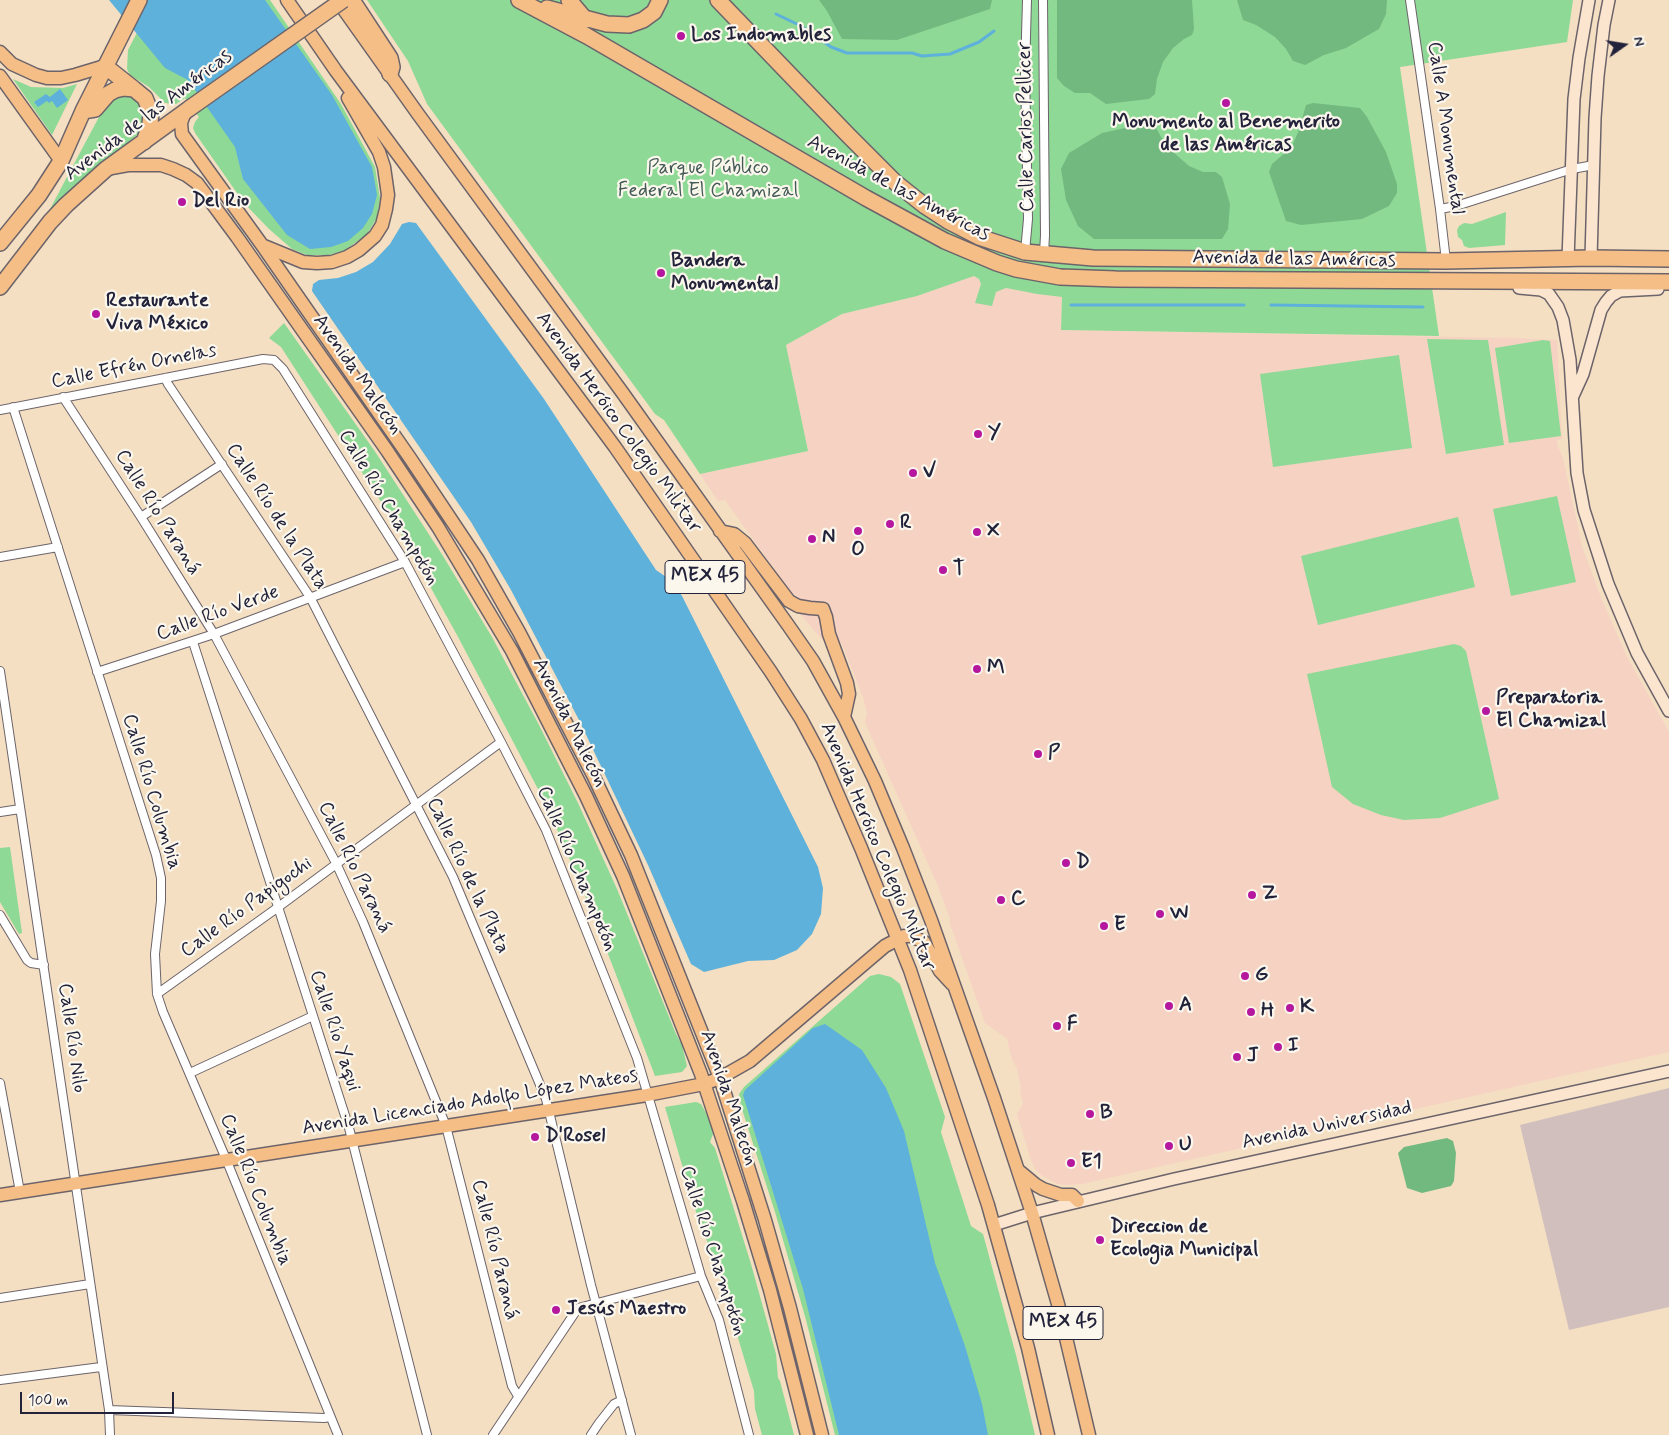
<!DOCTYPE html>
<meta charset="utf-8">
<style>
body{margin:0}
#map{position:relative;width:1669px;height:1435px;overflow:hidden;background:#f4dfc2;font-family:Mynerve,sans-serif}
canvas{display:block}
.north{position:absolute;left:1599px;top:20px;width:50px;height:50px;-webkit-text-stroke:4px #fbf7ec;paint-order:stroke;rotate:77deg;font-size:14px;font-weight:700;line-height:20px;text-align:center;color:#22223b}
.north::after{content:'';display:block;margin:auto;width:18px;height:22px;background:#22223b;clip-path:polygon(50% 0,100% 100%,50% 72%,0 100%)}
.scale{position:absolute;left:20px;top:1392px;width:154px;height:22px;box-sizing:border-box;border:2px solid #22223b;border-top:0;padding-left:6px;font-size:15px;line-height:18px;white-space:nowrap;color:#22223b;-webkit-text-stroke:4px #fbf7ec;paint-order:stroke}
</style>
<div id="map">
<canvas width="1669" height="1435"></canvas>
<div class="north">N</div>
<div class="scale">100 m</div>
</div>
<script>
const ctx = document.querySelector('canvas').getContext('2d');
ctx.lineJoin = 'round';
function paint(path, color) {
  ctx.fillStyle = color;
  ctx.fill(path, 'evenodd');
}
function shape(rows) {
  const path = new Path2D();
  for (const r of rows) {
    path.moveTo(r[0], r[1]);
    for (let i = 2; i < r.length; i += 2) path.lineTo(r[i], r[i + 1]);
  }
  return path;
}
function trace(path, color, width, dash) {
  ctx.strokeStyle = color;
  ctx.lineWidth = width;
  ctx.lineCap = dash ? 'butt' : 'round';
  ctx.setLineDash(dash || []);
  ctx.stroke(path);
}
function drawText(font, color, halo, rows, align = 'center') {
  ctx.font = font + ' Mynerve,sans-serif';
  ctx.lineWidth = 4.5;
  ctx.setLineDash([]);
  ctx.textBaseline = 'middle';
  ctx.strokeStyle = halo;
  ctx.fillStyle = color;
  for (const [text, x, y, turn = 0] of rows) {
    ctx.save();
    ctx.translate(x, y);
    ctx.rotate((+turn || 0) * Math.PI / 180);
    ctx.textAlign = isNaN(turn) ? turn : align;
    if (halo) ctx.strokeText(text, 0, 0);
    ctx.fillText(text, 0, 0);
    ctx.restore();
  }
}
const built = shape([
 [974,276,979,279,981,284,976,303,1001,289,1006,288,1037,294,1062,297,1061,330,1517,338,1557,340,1562,439,1557,440,1558,447,1563,458,1582,546,1600,595,1626,655,1669,732,1669,1052,1082,1184,1068,1185,1057,1184,1041,1175,1035,1169,1031,1160,1017,1114,1023,1104,1020,1092,1021,1088,1017,1068,1012,1060,1007,1039,985,1023,950,924,950,919,938,886,867,727,865,721,867,714,863,697,841,642,827,645,800,614,792,608,794,597,725,500,718,501,700,474,808,451,786,345,842,314,917,296]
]);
const industrial = shape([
 [1669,1088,1669,1307,1569,1330,1520,1125]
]);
const green = shape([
 [154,0,270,0,341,104,375,167,380,198,377,218,367,234,344,251,328,255,307,255,292,249,269,229,244,203,195,133,193,128,195,122,199,117,185,98,176,104,165,103,149,87,130,75,127,69,128,50],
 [367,0,1573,0,1567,42,1400,67,1439,336,1061,330,1062,297,1037,294,1006,288,996,292,992,306,975,303,981,284,979,279,974,276,917,296,842,314,786,345,808,451,700,474,664,420,655,414,427,104,408,61],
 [13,79,31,87,63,88,77,84,52,135],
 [116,95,134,95,145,109,144,126,138,134,51,210,50,209,108,100],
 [1506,212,1505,245,1469,248,1464,246,1462,240,1458,237,1457,230,1459,226,1464,223,1472,224],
 [284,323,374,450,443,556,492,637,539,725,578,803,617,889,676,1034,682,1045,687,1066,682,1072,655,1076,593,915,549,810,457,635,396,525,281,347,269,338],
 [1427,339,1488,340,1504,445,1446,454],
 [1543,340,1550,341,1561,436,1509,443,1495,348],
 [1399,355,1412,448,1273,467,1260,374],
 [1557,496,1576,582,1511,596,1493,509],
 [1458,517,1475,587,1318,625,1301,556],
 [1454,644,1461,646,1466,651,1499,799,1440,818,1404,820,1381,815,1353,804,1332,787,1307,674],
 [10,847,22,933,19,934,0,902,0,848],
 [879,974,891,977,900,984,945,1117,941,1132,971,1226,983,1234,1016,1355,1035,1435,835,1435,806,1320,775,1212,741,1106,739,1094,744,1087,870,976],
 [696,1102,701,1104,711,1122,713,1134,710,1142,715,1148,751,1264,776,1354,778,1378,780,1381,794,1435,762,1435,755,1409,754,1391,716,1265,695,1209,665,1107]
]);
const forest = shape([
 [819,0,992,0,990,9,897,40,842,39,827,11],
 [1057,0,1192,0,1194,29,1192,35,1184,39,1173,48,1163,62,1157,79,1155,94,1149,99,1106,104,1090,93,1075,93,1064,86,1057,78],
 [1237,0,1387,0,1386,14,1379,29,1346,48,1324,55,1305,65,1293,61,1286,49,1275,37,1256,25,1243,20],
 [1313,103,1360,108,1367,117,1386,152,1397,184,1397,193,1389,206,1362,219,1301,225,1286,221,1269,172,1272,164,1285,153,1293,144,1299,130,1306,105],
 [1148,123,1154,124,1161,137,1173,152,1189,166,1203,172,1216,172,1222,177,1230,204,1228,229,1222,239,1094,239,1078,226,1066,200,1061,169,1069,153,1102,133],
 [1447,1138,1453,1141,1456,1153,1454,1181,1451,1186,1422,1193,1407,1188,1398,1153,1404,1147]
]);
const water = shape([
 [109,0,265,0,332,95,372,167,377,195,372,214,363,228,348,241,331,247,310,249,287,235,243,179,235,147,188,80,165,68],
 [60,89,68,100,57,108,52,101,49,103,47,101,38,107,34,102,46,94,50,97],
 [409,222,416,223,544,399,656,570,672,581,682,596,818,867,823,888,821,914,812,934,797,950,774,960,748,961,704,972,691,964,648,865,579,720,511,590,471,522,312,291,313,284,319,280,338,278,356,272,373,262,390,244,402,224],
 [825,1024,862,1050,886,1088,904,1131,935,1263,965,1346,982,1404,988,1435,839,1435,803,1289,743,1095,745,1090,813,1028]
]);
const stream = shape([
 [776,14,801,26,831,47,847,53,912,53,922,56,950,54,979,42,994,31],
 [1071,305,1244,305],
 [1271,305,1423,307]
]);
const street = shape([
 [1043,0,1045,235,1044,254],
 [1410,0,1440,209,1446,261],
 [1440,209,1456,206,1572,169,1594,165],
 [1025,252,1028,219,1025,72,1027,0],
 [165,378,168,384,310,597,453,877,546,1099,591,1285,631,1435],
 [63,397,141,517,214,634,336,863,363,922,446,1126,512,1386,518,1396],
 [13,407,156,855,161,878,161,901,155,954,157,994,163,1012,226,1159,338,1435],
 [0,410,263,359,274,360,283,369,405,562,501,742,546,830,637,1058,701,1276,719,1320,749,1435],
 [141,517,222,464],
 [0,557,58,547],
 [193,642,349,1128,427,1435],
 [0,671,109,1410,110,1435],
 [97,672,214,634,405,562],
 [0,812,20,809],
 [0,915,27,960,31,963,44,965],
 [157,994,277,908,501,742],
 [190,1073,313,1016],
 [0,1083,20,1192],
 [0,1298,90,1284],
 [0,1380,101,1367],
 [109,1410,324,1418,330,1417],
 [493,1435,578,1308,701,1276],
 [591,1435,599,1423,614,1404,622,1400]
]);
const secondary = shape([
 [1591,258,1595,118,1598,76,1604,25,1609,0],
 [1568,259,1574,99,1579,58,1589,0],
 [1519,288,1541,290,1549,294,1558,307,1563,320,1570,360,1577,473,1584,510,1608,584,1637,653,1669,711],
 [1573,396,1583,374,1601,310,1606,302,1611,296,1620,291,1658,289],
 [994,1225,1032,1213,1174,1179,1669,1071]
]);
const primary = shape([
 [287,0,336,71,615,447,771,672,801,719,823,760,861,848,910,970,988,1205,1028,1348,1048,1435],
 [337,0,418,114,622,392,788,625,813,661,844,717,875,781,903,848,931,920,994,1098,1032,1213,1058,1304,1089,1435],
 [0,52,12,64,36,75,47,78,61,78,75,75,105,66],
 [0,76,61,161],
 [185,112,181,123,182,134,262,245,410,458,478,560,519,632,593,775,631,855,720,1078,765,1220,790,1308,822,1435],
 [106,169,128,165,161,165,173,169,186,175,197,183,237,237,388,452,438,527,512,651,586,796,623,876,701,1074,743,1201,770,1290,807,1435],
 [264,246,303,262,317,263,332,262,347,257,359,250,375,236,382,225,386,209,388,195,384,167,379,152,348,98],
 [720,531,734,534,745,543,789,601,798,606,810,608,823,609,826,617,829,634,847,683,849,694,844,717],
 [1018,1170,1036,1185,1043,1189,1061,1195,1072,1195,1078,1201],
 [0,1195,647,1095,704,1084,720,1078,750,1061,885,946,904,936,911,936,924,942,940,971,952,984]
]);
const highway = shape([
 [352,0,390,58,392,67,390,74],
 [519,0,587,36,866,198,945,241,997,263,1016,269,1060,277,1116,279,1669,282],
 [569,0,586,20],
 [718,0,848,135,896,183,925,206,948,221,979,237,1025,252,1093,258,1446,261,1591,258,1669,259],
 [547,8,607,24,629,25,643,20,654,12,660,0],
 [105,66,134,89],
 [83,111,95,109,108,94,115,90,124,88,134,89,145,98,151,113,150,125,144,142],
 [0,243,39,195,61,161,83,111,139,0],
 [0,287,50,222,66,205,106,169,190,108]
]);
const highwayBridge = shape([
 [190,108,343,0]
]);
const markers = [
 [681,36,5,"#b5179e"],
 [1226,103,5,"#b5179e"],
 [182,202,5,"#b5179e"],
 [661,273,5,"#b5179e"],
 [96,314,5,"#b5179e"],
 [978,434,5,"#b5179e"],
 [913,473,5,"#b5179e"],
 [890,524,5,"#b5179e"],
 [858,531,5,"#b5179e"],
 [977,532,5,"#b5179e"],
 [812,539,5,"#b5179e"],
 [943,570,5,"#b5179e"],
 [977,669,5,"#b5179e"],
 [1486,711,5,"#b5179e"],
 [1038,754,5,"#b5179e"],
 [1066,863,5,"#b5179e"],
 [1252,895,5,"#b5179e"],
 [1001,900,5,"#b5179e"],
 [1160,914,5,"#b5179e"],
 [1104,926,5,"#b5179e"],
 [1245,976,5,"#b5179e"],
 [1169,1006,5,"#b5179e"],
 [1290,1008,5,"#b5179e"],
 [1251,1012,5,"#b5179e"],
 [1057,1026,5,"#b5179e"],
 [1278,1047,5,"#b5179e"],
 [1237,1057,5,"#b5179e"],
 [1090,1114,5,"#b5179e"],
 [535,1137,5,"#b5179e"],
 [1169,1146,5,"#b5179e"],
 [1071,1163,5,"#b5179e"],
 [1100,1240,5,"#b5179e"],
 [556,1310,5,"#b5179e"]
];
const shields = [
 [705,577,80],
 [1063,1323,80]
];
const shieldNames = [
 ["MEX 45",705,577],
 ["MEX 45",1063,1323]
];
const poiNames = [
 ["Los Indomables",691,36],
 ["Monumento al Benemerito",1226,123,"center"],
 ["de las Américas",1226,146,"center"],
 ["Del Rio",192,202],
 ["Bandera",671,262],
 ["Monumental",671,285],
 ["Restaurante",106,302],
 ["Viva México",106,325],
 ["Y",988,434],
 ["V",923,473],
 ["R",900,524],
 ["X",987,532],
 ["N",822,539],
 ["O",858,551,"center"],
 ["T",953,570],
 ["M",987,669],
 ["Preparatoria",1496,699],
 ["El Chamizal",1496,722],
 ["P",1048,754],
 ["D",1076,863],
 ["Z",1262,895],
 ["C",1011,900],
 ["W",1170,914],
 ["E",1114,926],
 ["G",1255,976],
 ["A",1179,1006],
 ["K",1300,1008],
 ["H",1261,1012],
 ["F",1067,1026],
 ["I",1288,1047],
 ["J",1247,1057],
 ["B",1100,1114],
 ["D'Rosel",545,1137],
 ["U",1179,1146],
 ["E1",1081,1163],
 ["Direccion de",1110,1228],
 ["Ecologia Municipal",1110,1251],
 ["Jesús Maestro",566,1310]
];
const streetNames = [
 ["Avenida de las Américas",149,116,-37],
 ["Calle Carlos Pellicer",1027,127,-91],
 ["Calle A Monumental",1445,128,82],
 ["Avenida de las Américas",898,189,28],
 ["Avenida de las Américas",1294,260,1],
 ["Calle Efrén Ornelas",134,367,-11],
 ["Avenida Malecón",357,375,55],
 ["Avenida Heróico Colegio Militar",618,423,54],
 ["Calle Río Champotón",388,508,59],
 ["Calle Río Paraná",157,513,58],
 ["Calle Río de la Plata",276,517,57],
 ["Calle Río Verde",218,614,-20],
 ["Avenida Malecón",569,723,63],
 ["Calle Río Columbia",151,792,73],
 ["Avenida Heróico Colegio Militar",877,847,67],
 ["Calle Río Paraná",354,868,64],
 ["Calle Río Champotón",576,869,67],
 ["Calle Río de la Plata",467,876,65],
 ["Calle Río Papigochi",247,908,-36],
 ["Calle Río Yaqui",334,1031,72],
 ["Calle Río Nilo",71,1038,82],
 ["Avenida Malecón",728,1098,71],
 ["Avenida Licenciado Adolfo López Mateos",470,1103,-9],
 ["Avenida Universidad",1327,1126,-12],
 ["Calle Río Columbia",255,1190,68],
 ["Calle Río Paraná",494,1250,76],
 ["Calle Río Champotón",712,1251,72]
];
const parkNames = [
 ["Parque Público",708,169],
 ["Federal El Chamizal",708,192]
];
paint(built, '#f6d2c3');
paint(industrial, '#d1bfbd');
paint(green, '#8ed996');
paint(forest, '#72b97f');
paint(water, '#5eb1da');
trace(stream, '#5eb1da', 3);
trace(street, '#6c646a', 10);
trace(secondary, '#6c646a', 14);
trace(primary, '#6c646a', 15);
trace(highway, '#6c646a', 18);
trace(street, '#fff', 8);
trace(secondary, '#fbe5cf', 11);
trace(primary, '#f6be87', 12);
trace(highway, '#f6be87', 15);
trace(highwayBridge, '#6c646a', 18, []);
trace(highwayBridge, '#f6be87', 15);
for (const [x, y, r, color] of markers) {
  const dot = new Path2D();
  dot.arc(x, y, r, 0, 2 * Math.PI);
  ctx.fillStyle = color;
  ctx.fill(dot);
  trace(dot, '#fbf7ec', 2);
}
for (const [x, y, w] of shields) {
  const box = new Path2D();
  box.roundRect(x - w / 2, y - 16.5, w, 33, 4);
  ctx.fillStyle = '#fbf7ec';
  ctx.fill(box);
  trace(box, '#22223b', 1);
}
drawText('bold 19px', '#22223b', null, shieldNames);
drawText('bold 20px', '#22223b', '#fbf7ec', poiNames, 'left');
drawText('20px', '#22223b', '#fbf7ec', streetNames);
drawText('20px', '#425956', '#fbf7ec', parkNames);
</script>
